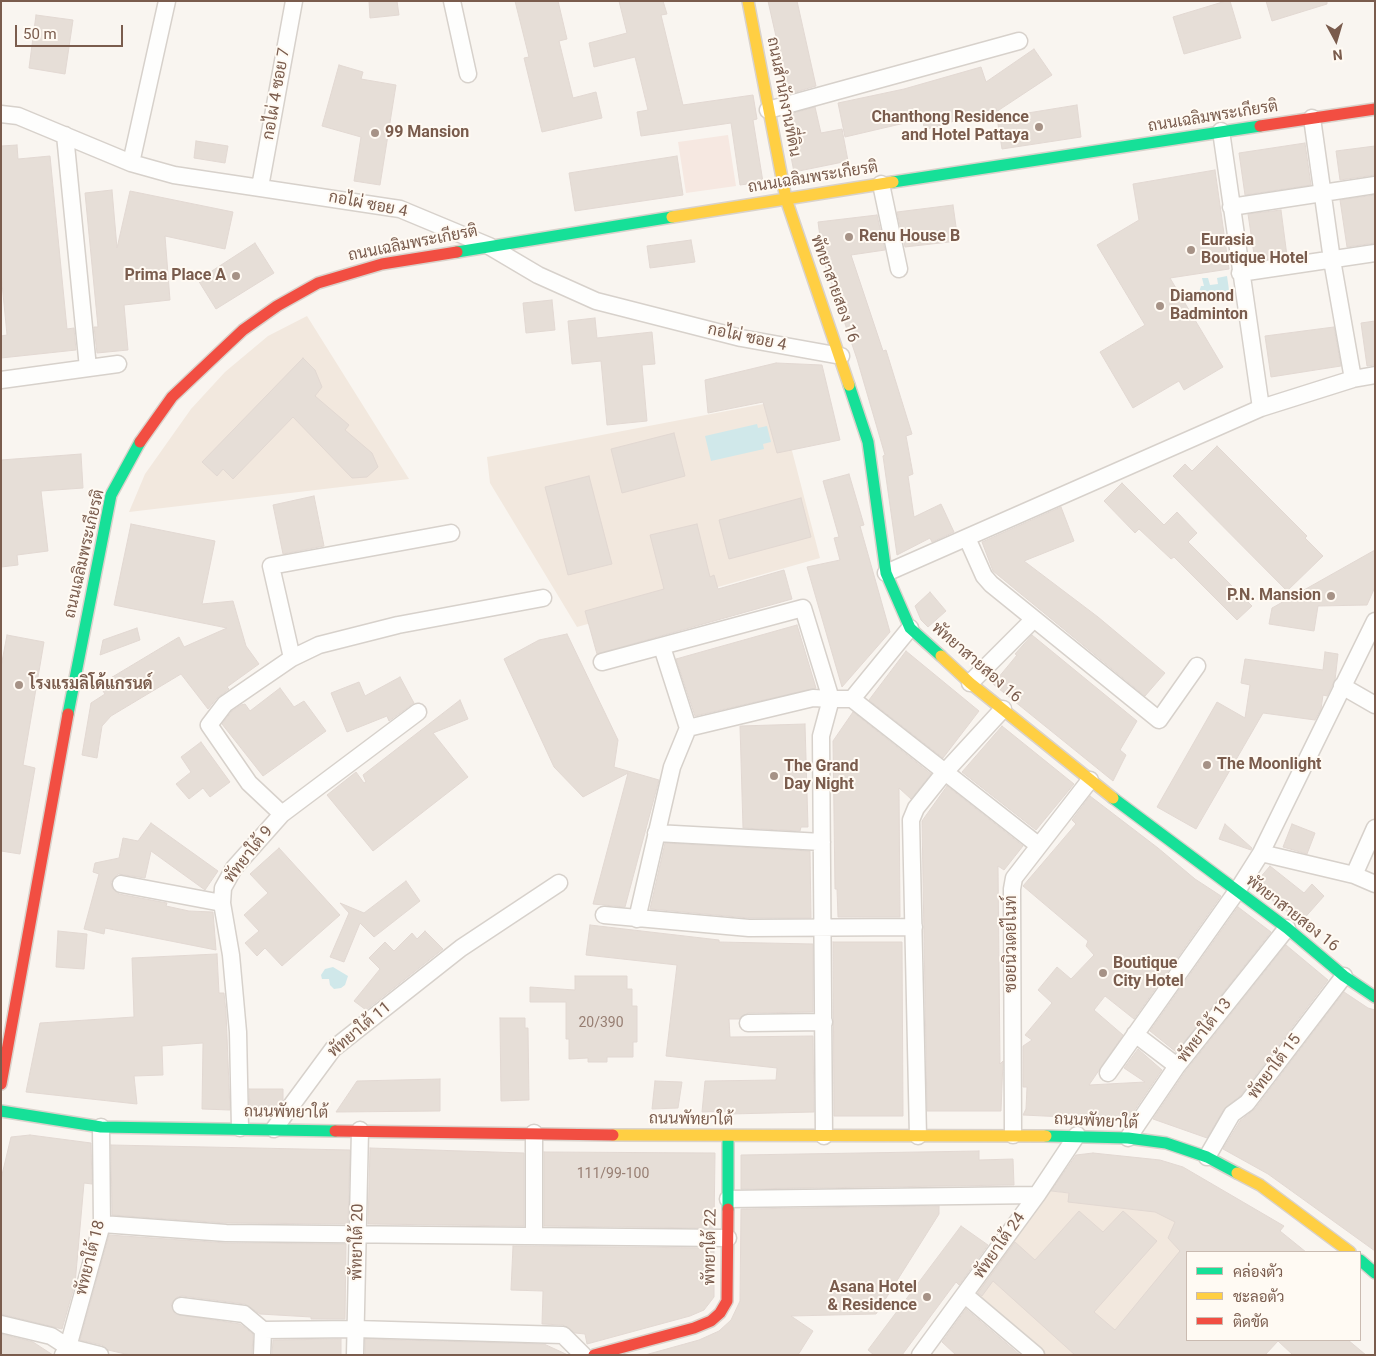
<!DOCTYPE html>
<meta charset="utf-8">
<style>
body{margin:0}
#map{position:relative;width:1376px;height:1356px;overflow:hidden;background:#f9f5f0;font-family:Roboto,Sarabun,sans-serif}
canvas{display:block}
.frame{position:absolute;inset:0;border:2px solid #7a5c4d;pointer-events:none}
.legend{position:absolute;left:1186px;top:1251px;width:175px;height:90px;box-sizing:border-box;background:#fffaf3;border:1px solid #cabbb1;margin:0;padding:6px 9px;list-style:none;font-size:15px;color:#7a5c4d}
.legend li{display:flex;align-items:center;gap:10px;height:25px}
.legend b{width:25px;border:1px solid #cabbb1}
.north{position:absolute;left:1311px;top:15px;width:50px;height:50px;-webkit-text-stroke:4px #fffaf3;paint-order:stroke;rotate:174deg;font-size:14px;font-weight:700;line-height:20px;text-align:center;color:#7a5c4d}
.north::after{content:'';display:block;margin:auto;width:18px;height:22px;background:#7a5c4d;clip-path:polygon(50% 0,100% 100%,50% 72%,0 100%)}
.scale{position:absolute;left:15px;top:25px;width:108px;height:22px;box-sizing:border-box;border:2px solid #7a5c4d;border-top:0;padding-left:6px;font-size:15px;line-height:18px;white-space:nowrap;color:#7a5c4d;-webkit-text-stroke:4px #fffaf3;paint-order:stroke}
</style>
<div id="map">
<canvas width="1376" height="1356"></canvas>
<div class="frame"></div>
<ul class="legend">
<li><b style="height:6px;background:#16e098"></b>คล่องตัว</li>
<li><b style="height:6px;background:#ffcf43"></b>ชะลอตัว</li>
<li><b style="height:6px;background:#f24e42"></b>ติดขัด</li>
</ul>
<div class="north">N</div>
<div class="scale">50 m</div>
</div>
<script>
const ctx = document.querySelector('canvas').getContext('2d');
ctx.lineJoin = 'round';
function paint(path, color) {
  ctx.fillStyle = color;
  ctx.fill(path, 'evenodd');
}
function shape(rows) {
  const path = new Path2D();
  for (const r of rows) {
    path.moveTo(r[0], r[1]);
    for (let i = 2; i < r.length; i += 2) path.lineTo(r[i], r[i + 1]);
  }
  return path;
}
function trace(path, color, width, dash) {
  ctx.strokeStyle = color;
  ctx.lineWidth = width;
  ctx.lineCap = dash ? 'butt' : 'round';
  ctx.setLineDash(dash || []);
  ctx.stroke(path);
}
function drawText(font, color, halo, rows, align = 'center') {
  ctx.font = font + ' Roboto,Sarabun,sans-serif';
  ctx.lineWidth = 4;
  ctx.setLineDash([]);
  ctx.textBaseline = 'middle';
  ctx.strokeStyle = halo;
  ctx.fillStyle = color;
  for (const [text, x, y, turn = 0] of rows) {
    ctx.save();
    ctx.translate(x, y);
    ctx.rotate((+turn || 0) * Math.PI / 180);
    ctx.textAlign = isNaN(turn) ? turn : align;
    if (halo) ctx.strokeText(text, 0, 0);
    ctx.fillText(text, 0, 0);
    ctx.restore();
  }
}
const residential = shape([
 [307,316,409,479,129,512,145,474,191,409,225,372,268,336],
 [779,401,820,558,577,627,490,483,487,457],
 [1050,1191,1157,1203,1185,1215,1253,1252,1187,1252,1187,1337,1172,1355,1040,1355,970,1294]
]);
const commercial = shape([
 [728,135,736,186,686,193,678,142]
]);
const water = shape([
 [1227,276,1230,297,1221,298,1220,292,1211,293,1212,301,1207,301,1206,292,1199,292,1201,286,1204,286,1202,278,1208,278,1210,285,1218,284,1217,278],
 [757,424,758,428,767,426,771,442,763,444,764,449,711,461,705,436],
 [333,967,348,976,345,985,341,988,334,989,330,985,329,979,322,979,321,975,325,969]
]);
const building = shape([
 [369,1,397,1,399,15,370,18,369,1],
 [515,1,558,1,567,39,559,41,573,98,596,92,602,118,542,132,524,58,529,57,515,1],
 [619,1,663,1,667,14,661,15,683,105,753,95,757,119,753,120,763,182,740,185,731,123,641,136,637,112,648,110,635,57,594,67,589,43,627,33,619,1],
 [768,1,797,1,816,86,789,94,768,1],
 [1226,1,1230,1,1241,38,1184,54,1173,17,1226,1],
 [1266,1,1327,1,1327,4,1272,21,1266,1],
 [36,15,73,20,65,74,29,68,36,15],
 [1034,49,1052,75,996,112,996,108,925,130,922,119,845,137,838,103,904,89,981,67,986,82,1034,49],
 [339,65,363,72,361,79,396,85,380,185,354,181,361,137,322,126,339,65],
 [1077,105,1081,137,1002,149,997,118,1077,105],
 [815,107,821,133,842,129,848,161,794,172,783,116,815,107],
 [196,141,228,146,225,163,194,158,196,141],
 [1305,143,1311,185,1245,195,1239,153,1305,143],
 [17,145,18,159,50,156,67,329,74,328,76,350,1,358,1,336,7,335,1,273,1,146,17,145],
 [1375,146,1375,175,1340,180,1336,151,1375,146],
 [677,156,683,195,575,211,569,173,677,156],
 [1215,170,1229,269,1170,278,1223,367,1184,390,1179,381,1133,408,1100,352,1145,325,1097,245,1139,220,1133,184,1215,170],
 [112,190,117,248,130,191,233,212,225,249,165,236,170,300,124,305,128,350,97,353,94,327,98,327,85,193,112,190],
 [1375,195,1375,243,1347,247,1340,200,1375,195],
 [953,205,958,241,905,247,897,212,953,205],
 [1281,210,1287,256,1255,261,1248,214,1281,210],
 [877,215,885,250,851,255,883,351,886,350,912,434,906,436,913,474,908,476,914,517,941,504,954,532,932,542,930,538,897,555,883,456,885,455,857,359,823,259,818,222,877,215],
 [691,240,695,262,650,268,647,246,691,240],
 [255,243,274,273,216,309,198,280,255,243],
 [552,300,555,330,526,333,523,303,552,300],
 [595,318,597,338,652,332,655,364,642,365,647,421,607,425,601,361,572,364,568,321,595,318],
 [1375,321,1375,365,1367,366,1361,323,1375,321],
 [1334,327,1341,366,1271,377,1265,336,1334,327],
 [303,358,315,370,322,387,315,396,349,425,345,430,372,453,378,467,367,477,352,478,293,417,233,479,223,469,217,476,202,462,303,358],
 [776,363,822,365,840,440,777,453,763,402,708,413,705,380,776,363],
 [674,433,685,476,622,493,611,449,674,433],
 [1217,446,1307,536,1305,538,1323,556,1287,591,1173,476,1185,464,1192,471,1217,446],
 [81,454,83,488,41,491,48,551,17,555,18,565,1,567,1,460,81,454],
 [849,474,864,525,860,526,890,632,842,687,807,567,840,560,834,538,839,537,823,481,849,474],
 [589,476,612,564,568,575,545,487,589,476],
 [1122,483,1164,525,1177,512,1197,533,1188,542,1252,606,1237,620,1174,557,1171,559,1139,529,1135,533,1104,501,1122,483],
 [314,496,324,546,283,554,273,505,314,496],
 [801,498,811,537,729,559,719,520,801,498],
 [1061,507,1074,541,1024,561,1098,617,1165,673,1145,696,993,571,982,542,1061,507],
 [131,524,215,541,202,604,233,601,246,646,259,664,227,687,229,689,217,698,208,709,181,674,111,716,102,726,97,758,82,755,91,703,105,694,99,685,179,637,184,647,227,628,114,605,131,524],
 [697,524,710,577,714,575,718,589,784,570,792,599,597,654,585,611,664,589,650,535,697,524],
 [1375,550,1375,587,1367,605,1318,606,1314,631,1269,624,1272,608,1375,550],
 [930,592,946,611,928,627,921,620,915,606,930,592],
 [797,625,816,688,695,716,676,659,797,625],
 [137,628,140,640,100,655,103,640,137,628],
 [567,634,618,740,614,767,659,780,625,907,593,904,628,773,583,797,554,767,504,659,539,640,567,634],
 [7,635,44,642,23,765,35,768,20,854,1,851,1,667,7,635],
 [1032,635,1137,721,1120,750,1126,755,1113,781,993,684,1017,655,1015,654,1032,635],
 [906,651,979,711,943,758,869,700,906,651],
 [1325,652,1338,654,1335,680,1327,696,1323,695,1321,709,1315,720,1263,713,1196,829,1157,807,1217,702,1245,718,1250,685,1241,683,1245,659,1323,670,1325,652],
 [400,677,414,703,389,721,387,716,347,732,331,693,359,682,365,696,400,677],
 [280,688,294,707,304,701,326,731,263,776,222,724,232,711,241,705,245,704,250,711,280,688],
 [460,700,468,719,433,733,468,777,373,851,327,795,356,772,364,783,366,782,363,775,460,700],
 [853,712,931,774,911,799,899,788,900,917,838,917,837,889,835,889,833,741,853,712],
 [805,724,808,827,801,827,800,831,743,828,740,726,805,724],
 [1002,726,1074,784,1036,830,962,772,1002,726],
 [201,742,230,782,210,797,203,788,189,799,176,784,191,772,181,757,201,742],
 [947,786,1023,846,1004,870,998,866,1000,1064,1003,1061,1001,1111,927,1111,922,821,947,786],
 [1090,796,1158,848,1195,879,1221,896,1134,1019,1105,996,1094,1010,1123,1035,1089,1085,1145,1082,1124,1068,1138,1049,1162,1070,1128,1120,1023,1115,1026,1109,1027,1087,1023,1087,1023,1046,1032,1040,1025,1035,1052,1003,1038,990,1057,967,1071,979,1094,955,1086,946,1088,941,1023,886,1076,824,1072,820,1090,796],
 [151,823,218,871,205,890,151,851,145,878,118,874,111,882,112,888,119,894,167,903,166,906,189,911,213,912,216,950,105,928,104,934,84,929,99,874,93,872,95,863,119,858,123,838,138,841,151,823],
 [1225,824,1252,848,1251,850,1219,839,1225,824],
 [1292,824,1315,833,1307,854,1283,847,1292,824],
 [665,843,810,851,811,918,749,918,650,909,665,843],
 [279,848,340,915,282,966,265,948,257,956,245,943,259,931,244,915,268,893,250,874,279,848],
 [1270,866,1304,893,1312,884,1324,896,1301,922,1253,886,1270,866],
 [406,881,420,901,374,937,360,923,344,962,330,957,349,913,340,903,364,913,406,881],
 [1238,907,1271,932,1176,1052,1150,1031,1238,907],
 [590,925,719,940,719,942,813,944,813,1012,748,1013,739,1019,729,1019,730,1037,813,1036,814,1112,730,1114,730,1111,702,1112,705,1081,776,1080,777,1068,666,1056,677,965,586,955,590,925],
 [58,931,87,934,84,969,56,967,58,931],
 [425,931,443,949,366,1010,354,1001,380,969,369,958,385,942,394,951,412,933,417,939,425,931],
 [833,942,902,942,903,1116,834,1116,833,942],
 [1286,945,1328,980,1240,1096,1224,1109,1207,1138,1153,1119,1185,1072,1286,945],
 [217,954,219,993,224,993,226,1012,230,1110,202,1109,203,1043,162,1046,163,1075,134,1076,137,1104,26,1092,40,1023,134,1017,132,958,217,954],
 [575,976,627,976,627,989,632,989,632,1006,637,1006,637,1042,633,1042,633,1057,607,1057,607,1062,588,1062,588,1058,569,1059,569,1039,566,1039,566,1002,530,1002,530,987,575,990,575,976],
 [1344,992,1368,1008,1375,1010,1375,1251,1268,1174,1223,1149,1240,1121,1255,1109,1344,992],
 [500,1018,525,1018,525,1028,528,1028,529,1100,501,1101,500,1018],
 [440,1079,440,1111,336,1112,357,1081,440,1079],
 [655,1081,682,1082,678,1108,652,1109,655,1081],
 [249,1089,283,1089,283,1100,276,1109,250,1109,249,1089],
 [30,1135,91,1143,92,1184,84,1183,75,1284,62,1329,1,1314,1,1179,11,1137,30,1135],
 [111,1145,350,1150,348,1224,226,1223,112,1215,111,1145],
 [370,1148,524,1153,524,1226,368,1224,370,1148],
 [979,1151,979,1160,1013,1159,1014,1185,741,1189,741,1155,979,1151],
 [544,1152,715,1153,714,1228,544,1226,544,1152],
 [1093,1153,1160,1160,1183,1167,1284,1226,1280,1231,1306,1252,1187,1252,1187,1340,1348,1340,1366,1355,1293,1355,1278,1341,1265,1355,1075,1355,993,1281,982,1296,978,1293,1015,1242,1035,1260,1079,1211,1103,1232,1123,1211,1157,1241,1094,1312,1115,1330,1180,1251,1168,1238,1175,1222,1155,1212,1068,1202,1069,1193,1051,1191,1076,1155,1093,1153],
 [939,1206,939,1214,876,1314,791,1316,813,1331,798,1355,645,1355,699,1340,719,1331,731,1320,740,1301,741,1209,939,1206],
 [961,1226,988,1245,959,1285,956,1282,902,1355,874,1355,868,1350,961,1226],
 [109,1235,226,1243,346,1244,345,1319,311,1319,311,1317,260,1314,245,1304,182,1296,177,1297,171,1304,175,1314,240,1324,253,1334,252,1355,130,1355,108,1350,102,1345,80,1340,109,1235],
 [513,1246,714,1248,714,1297,704,1310,690,1316,587,1344,585,1334,575,1333,563,1325,542,1324,543,1291,511,1290,513,1246],
 [966,1309,1020,1355,956,1355,942,1342,966,1309],
 [1,1334,33,1342,53,1355,1,1355,1,1334],
 [341,1339,341,1355,272,1355,273,1340,341,1339],
 [365,1339,544,1344,568,1355,365,1355,365,1339]
]);
const street = shape([
 [452,1,468,74],
 [768,110,1019,41],
 [1,114,18,116,131,163,174,175,400,209,489,246,538,275,596,301,741,338,841,356],
 [1312,118,1332,260,1353,379],
 [1221,131,1261,408],
 [65,135,88,368],
 [131,163,167,1],
 [881,184,899,269],
 [260,187,294,1],
 [1231,207,1375,185],
 [1240,273,1375,253],
 [1,380,118,364],
 [967,538,984,576,991,584,1159,720,1197,666],
 [886,573,1261,408,1353,379,1375,375],
 [292,658,271,566,451,533],
 [602,662,803,608,831,699,813,698,688,728],
 [970,683,1034,619],
 [1342,686,1375,705],
 [852,699,1038,845],
 [282,814,249,783,209,725,225,704,292,658,319,645,398,625,543,598],
 [656,833,822,842],
 [1261,853,1354,875,1375,884],
 [1354,875,1375,828],
 [121,884,222,903],
 [604,915,749,928,914,927],
 [637,919,672,767,688,728,662,647],
 [748,1023,824,1022],
 [1135,1034,1177,1066],
 [1108,1073,1237,891,1261,853,1375,621],
 [240,1128,238,1032,231,955,222,903,223,888,234,868,282,814,418,712],
 [274,1129,333,1049,461,948,559,883],
 [534,1133,534,1235],
 [1013,1135,1012,889,1014,878,1090,780],
 [824,1136,821,736,831,699,852,699,910,628],
 [918,1136,911,820,916,808,944,773,1003,709],
 [1128,1138,1177,1066,1287,928],
 [1207,1157,1232,1114,1247,1103,1344,976],
 [728,1199,1037,1195],
 [102,1224,226,1233,728,1238],
 [965,1295,1036,1355],
 [181,1306,244,1314,263,1330,262,1355],
 [1,1324,51,1336,68,1347,100,1355],
 [263,1330,356,1329,563,1335,583,1355],
 [63,1355,68,1347,102,1224,101,1127],
 [355,1355,360,1130],
 [920,1355,1037,1195,1077,1135]
]);
const fast = shape([
 [893,182,1260,126],
 [457,252,672,217],
 [849,385,868,442,886,573,910,628,941,656],
 [68,714,111,495,140,442],
 [1113,798,1287,928,1344,976,1375,997],
 [1,1111,101,1127,335,1131],
 [1046,1136,1128,1138,1166,1143,1207,1157,1237,1173],
 [728,1209,728,1137],
 [1360,1260,1375,1273]
]);
const slow = shape([
 [748,1,786,199,849,385],
 [672,217,893,182],
 [941,656,970,683,1113,798],
 [613,1135,1046,1136],
 [1237,1173,1260,1185,1350,1252]
]);
const jam = shape([
 [1260,126,1375,109],
 [140,442,172,397,243,330,277,306,318,283,382,264,457,252],
 [1,1084,68,714],
 [335,1131,613,1135],
 [594,1355,694,1328,711,1321,720,1313,727,1301,728,1209]
]);
const markers = [
 [1039,127,5,"#a69286"],
 [375,133,5,"#a69286"],
 [849,237,5,"#a69286"],
 [1191,250,5,"#a69286"],
 [236,276,5,"#a69286"],
 [1160,306,5,"#a69286"],
 [1331,596,5,"#a69286"],
 [19,685,5,"#a69286"],
 [1207,765,5,"#a69286"],
 [774,776,5,"#a69286"],
 [1103,973,5,"#a69286"],
 [927,1297,5,"#a69286"]
];
const numberNames = [
 ["20/390",601,1023],
 ["111/99-100",613,1174]
];
const streetNames = [
 ["กอไผ่ 4 ซอย 7",277,94,-80],
 ["ถนนสำนักงานที่ดิน",783,97,79],
 ["ถนนเฉลิมพระเกียรติ",1213,117,-9],
 ["ถนนเฉลิมพระเกียรติ",813,178,-9],
 ["กอไผ่ ซอย 4",368,205,11],
 ["ถนนเฉลิมพระเกียรติ",413,244,-11],
 ["พัทยาสายสอง 16",834,289,70],
 ["กอไผ่ ซอย 4",747,338,12],
 ["ถนนเฉลิมพระเกียรติ",85,554,-77],
 ["พัทยาสายสอง 16",976,663,41],
 ["พัทยาใต้ 9",249,855,-52],
 ["พัทยาสายสอง 16",1292,914,38],
 ["ซอยนิวเดย์ไนท์",1012,944,-90],
 ["พัทยาใต้ 11",360,1030,-40],
 ["พัทยาใต้ 13",1205,1031,-52],
 ["พัทยาใต้ 15",1275,1067,-53],
 ["ถนนพัทยาใต้",286,1113,1],
 ["ถนนพัทยาใต้",691,1120,1],
 ["ถนนพัทยาใต้",1096,1122,3],
 ["พัทยาใต้ 20",358,1242,-89],
 ["พัทยาใต้ 24",1000,1246,-55],
 ["พัทยาใต้ 22",711,1247,-89],
 ["พัทยาใต้ 18",91,1258,-76]
];
const poiNames = [
 ["Chanthong Residence",1029,118,"right"],
 ["and Hotel Pattaya",1029,136,"right"],
 ["99 Mansion",385,133],
 ["Renu House B",859,237],
 ["Eurasia",1201,241],
 ["Boutique Hotel",1201,259],
 ["Prima Place A",226,276,"right"],
 ["Diamond",1170,297],
 ["Badminton",1170,315],
 ["P.N. Mansion",1321,596,"right"],
 ["โรงแรมลิโด้แกรนด์",29,685],
 ["The Moonlight",1217,765],
 ["The Grand",784,767],
 ["Day Night",784,785],
 ["Boutique",1113,964],
 ["City Hotel",1113,982],
 ["Asana Hotel",917,1288,"right"],
 ["& Residence",917,1306,"right"]
];
paint(residential, '#f2e8de');
paint(commercial, '#f6e8e1');
paint(water, '#d0e8ea');
paint(building, '#e6ded7');
trace(building, '#e2d8d2', 1);
trace(street, '#d7d1cb', 19);
trace(fast, '#d9d2cb', 14);
trace(slow, '#d9d2cb', 14);
trace(jam, '#d9d2cb', 14);
trace(street, '#fefefd', 16);
trace(fast, '#16e098', 11);
trace(slow, '#ffcf43', 11);
trace(jam, '#f24e42', 11);
for (const [x, y, r, color] of markers) {
  const dot = new Path2D();
  dot.arc(x, y, r, 0, 2 * Math.PI);
  ctx.fillStyle = color;
  ctx.fill(dot);
  trace(dot, '#fffaf3', 2);
}
drawText('14px', '#977e72', null, numberNames);
drawText('16px', '#7a5c4d', '#fffaf3', streetNames);
drawText('bold 16px', '#7a5c4d', '#fffaf3', poiNames, 'left');
</script>
